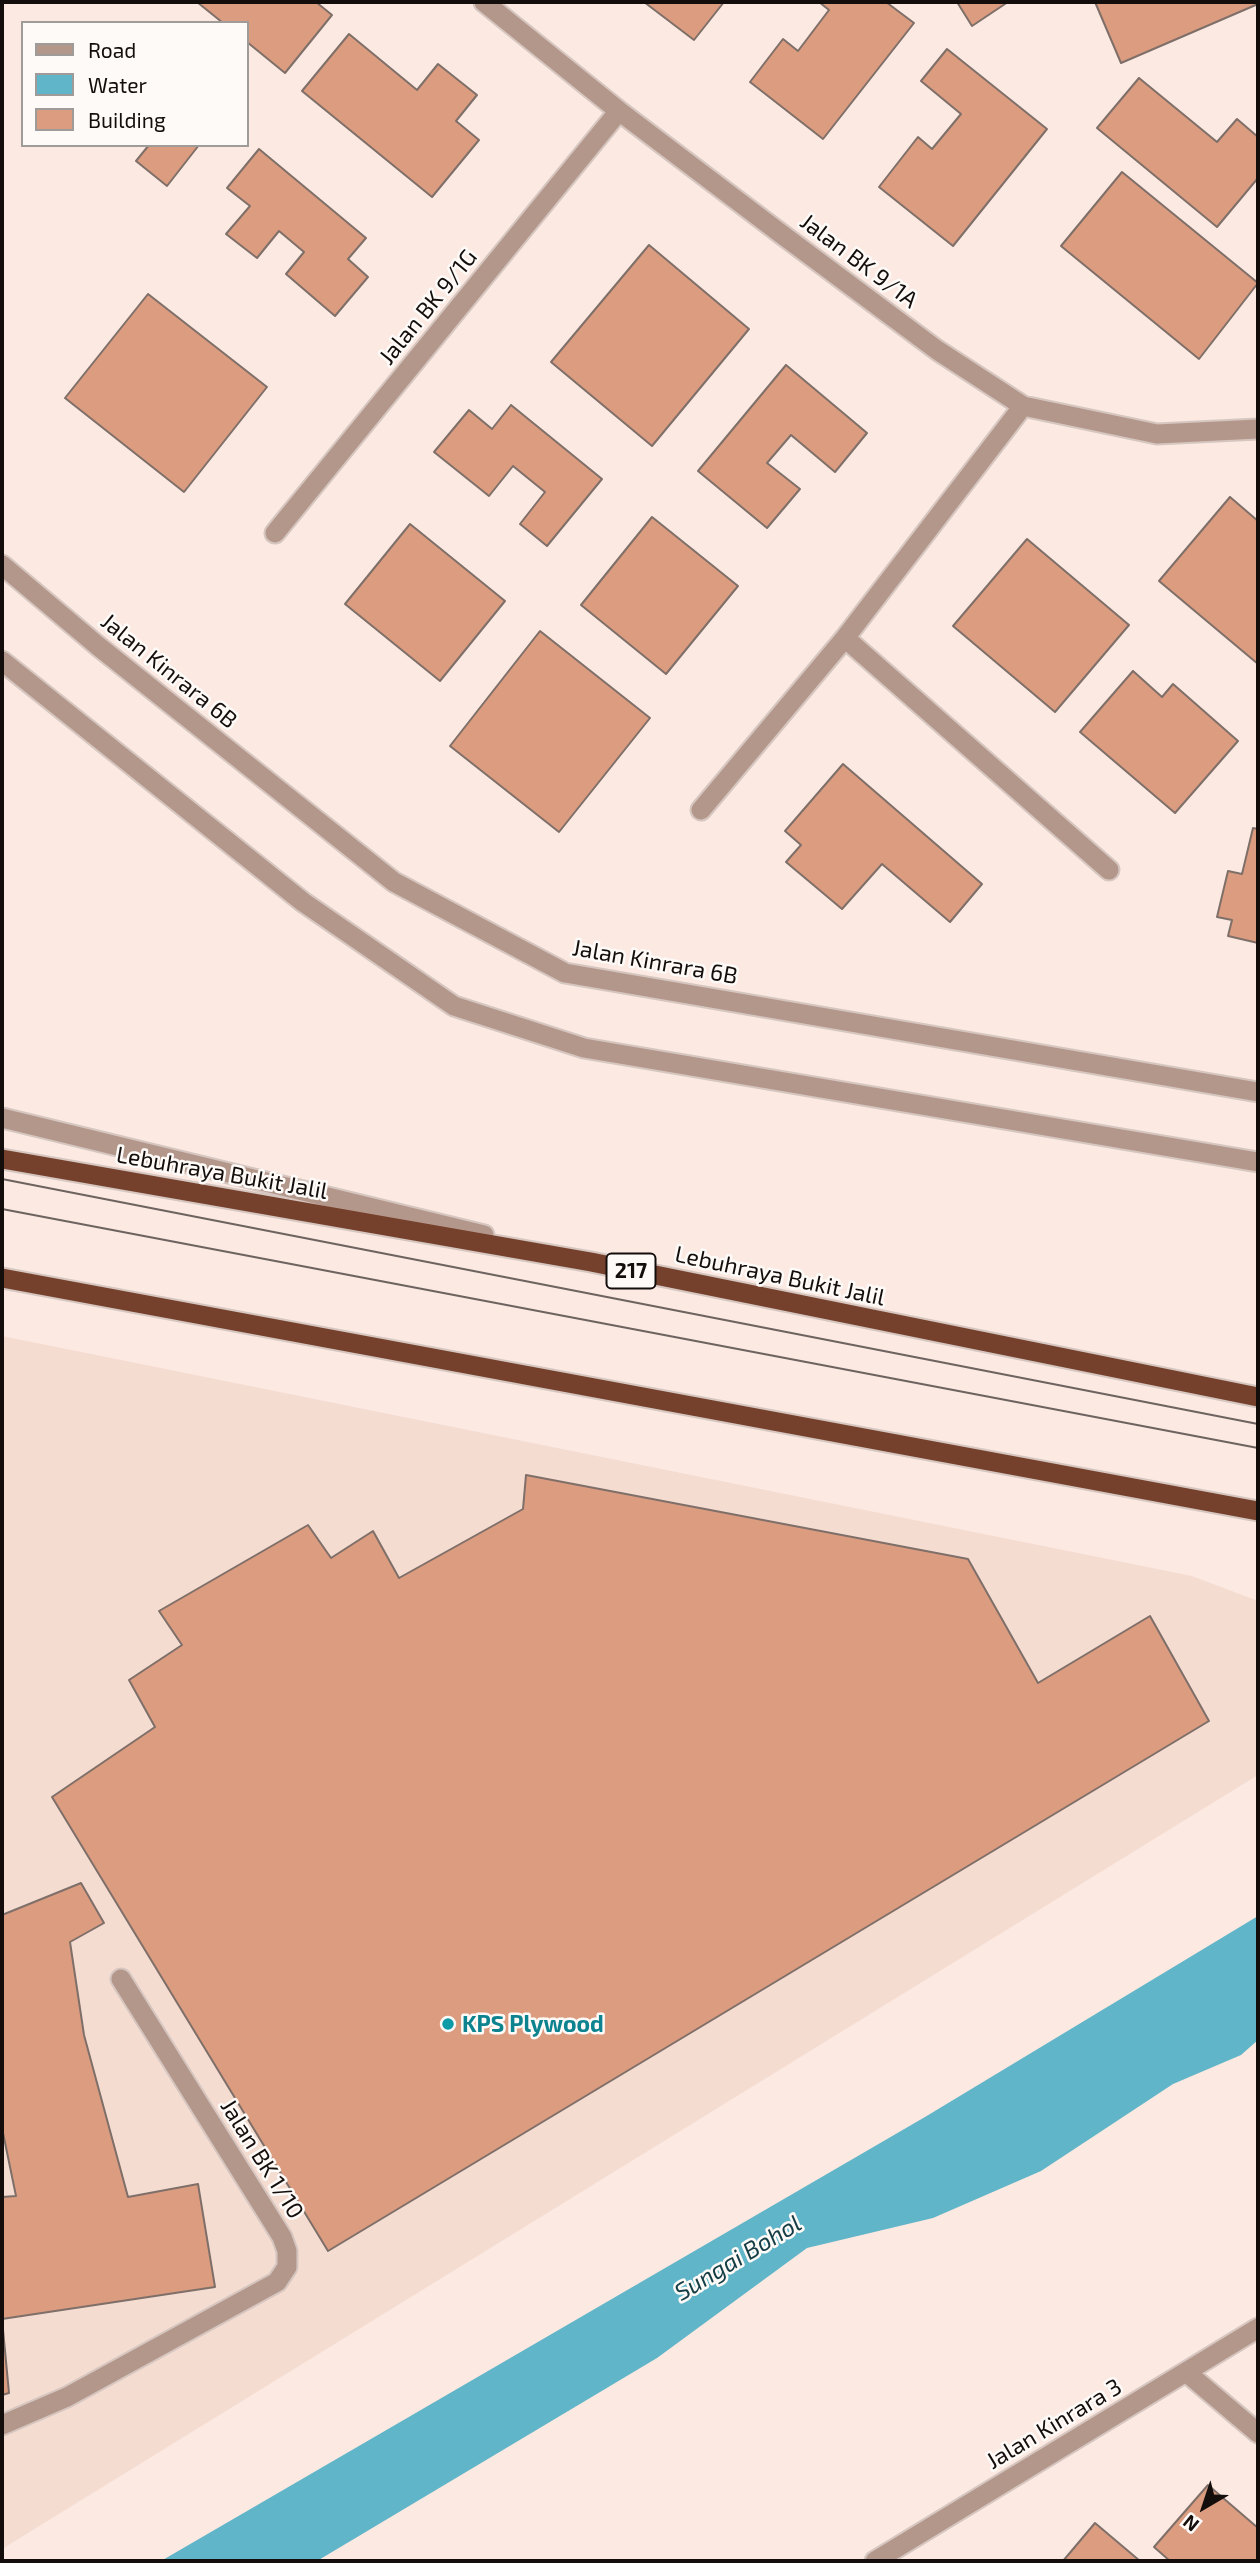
<!DOCTYPE html>
<style>
body{margin:0}
#map{position:relative;width:1260px;height:2563px;overflow:hidden;background:#fbe9e2;font-family:"Exo 2",sans-serif}
canvas{display:block}
.frame{position:absolute;inset:0;border:4px solid #130d0b;pointer-events:none}
.legend{position:absolute;left:21px;top:21px;width:228px;height:126px;box-sizing:border-box;background:#fdfaf8;border:2px solid #9f9b99;margin:0;padding:9px 12px;list-style:none;font-size:21px;color:#130d0b}
.legend li{display:flex;align-items:center;gap:14px;height:35px}
.legend b{width:35px;border:2px solid #9f9b99}
.north{position:absolute;left:1169px;top:2472px;width:70px;height:70px;-webkit-text-stroke:5px #fdfaf8;paint-order:stroke;rotate:219deg;font-size:19px;font-weight:700;line-height:28px;text-align:center;color:#130d0b}
.north::after{content:'';display:block;margin:auto;width:24px;height:32px;background:#130d0b;clip-path:polygon(50% 0,100% 100%,50% 72%,0 100%)}
</style>
<div id="map">
<canvas width="1260" height="2563"></canvas>
<div class="frame"></div>
<ul class="legend">
<li><b style="height:9px;background:#b4978b"></b>Road</li>
<li><b style="height:19px;background:#60b5c8"></b>Water</li>
<li><b style="height:19px;background:#dc9c80"></b>Building</li>
</ul>
<div class="north">N</div>
</div>
<script>
const ctx = document.querySelector('canvas').getContext('2d');
ctx.lineJoin = 'round';
function paint(path, color) {
  ctx.fillStyle = color;
  ctx.fill(path, 'evenodd');
}
function shape(rows) {
  const path = new Path2D();
  for (const r of rows) {
    path.moveTo(r[0], r[1]);
    for (let i = 2; i < r.length; i += 2) path.lineTo(r[i], r[i + 1]);
  }
  return path;
}
function trace(path, color, width, dash) {
  ctx.strokeStyle = color;
  ctx.lineWidth = width;
  ctx.lineCap = dash ? 'butt' : 'round';
  ctx.setLineDash(dash || []);
  ctx.stroke(path);
}
function drawText(font, color, halo, rows, align = 'center') {
  ctx.font = font + ' "Exo 2",sans-serif';
  ctx.lineWidth = 5;
  ctx.setLineDash([]);
  ctx.textBaseline = 'middle';
  ctx.strokeStyle = halo;
  ctx.fillStyle = color;
  for (const [text, x, y, turn = 0] of rows) {
    ctx.save();
    ctx.translate(x, y);
    ctx.rotate((+turn || 0) * Math.PI / 180);
    ctx.textAlign = isNaN(turn) ? turn : align;
    if (halo) ctx.strokeText(text, 0, 0);
    ctx.fillText(text, 0, 0);
    ctx.restore();
  }
}
const built = shape([
 [2,1336,1192,1576,1258,1601,1258,1775,2,2549]
]);
const water = shape([
 [1258,1916,1258,2040,1241,2055,1173,2084,1041,2171,933,2218,807,2248,657,2358,317,2561,161,2561,925,2117]
]);
const building = shape([
 [197,2,316,2,332,15,285,73,247,42,247,23,223,23,197,2],
 [644,2,724,2,694,40,644,2],
 [819,2,886,2,914,23,823,139,750,82,783,39,798,51,829,10,819,2],
 [957,2,1008,2,972,26,957,2],
 [1095,2,1258,2,1258,4,1121,63,1095,2],
 [349,34,417,90,438,64,477,95,456,121,479,140,432,197,302,91,349,34],
 [947,49,1047,129,953,246,879,187,918,137,932,149,961,114,921,81,947,49],
 [1139,78,1217,142,1237,119,1258,137,1258,178,1217,227,1097,128,1139,78],
 [149,145,199,145,167,186,136,161,149,145],
 [259,149,366,238,348,259,368,277,335,316,286,274,304,252,279,231,257,258,226,234,250,206,227,188,259,149],
 [1122,172,1258,283,1199,359,1061,246,1122,172],
 [649,245,749,329,652,446,551,362,649,245],
 [148,294,267,387,184,492,65,398,148,294],
 [786,365,867,433,835,472,791,435,767,463,800,489,767,528,698,471,786,365],
 [511,405,602,479,547,546,520,524,545,492,513,466,489,496,434,452,469,410,492,429,511,405],
 [1230,497,1258,521,1258,664,1159,581,1230,497],
 [652,517,738,586,666,674,581,605,652,517],
 [410,524,505,601,440,681,345,604,410,524],
 [1027,539,1129,625,1055,712,953,626,1027,539],
 [540,631,650,718,559,832,450,746,540,631],
 [1133,671,1162,697,1173,684,1238,741,1175,813,1080,732,1133,671],
 [843,764,982,884,950,922,882,864,842,909,786,862,801,845,785,831,843,764],
 [1253,828,1258,829,1258,943,1228,936,1232,920,1217,917,1228,871,1242,874,1253,828],
 [526,1475,968,1559,1038,1683,1150,1616,1209,1721,328,2251,52,1797,155,1727,129,1680,182,1645,159,1611,308,1525,331,1558,373,1531,399,1578,523,1509,526,1475],
 [81,1883,104,1923,70,1942,84,2035,128,2197,198,2184,215,2287,2,2319,9,2393,2,2395,2,2197,16,2196,2,2128,2,1915,81,1883],
 [1208,2485,1258,2528,1258,2561,1170,2561,1154,2547,1208,2485],
 [1095,2523,1140,2561,1063,2561,1095,2523]
]);
const service = shape([
 [2,2425,67,2397,277,2282,287,2267,287,2251,282,2237,121,1979]
]);
const minor = shape([
 [484,2,619,111,780,233,937,350,1023,406,1157,434,1258,429],
 [275,533,619,111],
 [845,638,1109,870],
 [701,810,845,638,1023,406],
 [1186,2372,1258,2433],
 [875,2561,1258,2328]
]);
const tertiary = shape([
 [2,565,98,646,394,882,565,973,1258,1092],
 [2,661,303,902,454,1006,584,1048,1258,1162],
 [2,1118,484,1235]
]);
const trunk = shape([
 [2,1159,591,1262,1258,1397],
 [2,1278,1258,1511]
]);
const tram = shape([
 [2,1179,1258,1424],
 [2,1209,1258,1448]
]);
const markers = [
 [448,2024,7,"#0f9aa8"]
];
const shields = [
 [631,1271,49]
];
const shieldNames = [
 ["217",631,1271]
];
const streetNames = [
 ["Jalan BK 9/1A",859,261,37],
 ["Jalan BK 9/1G",428,307,-51],
 ["Jalan Kinrara 6B",169,671,39],
 ["Jalan Kinrara 6B",655,962,10],
 ["Lebuhraya Bukit Jalil",222,1173,10],
 ["Lebuhraya Bukit Jalil",780,1276,12],
 ["Jalan BK 1/10",262,2159,58],
 ["Jalan Kinrara 3",1054,2424,-31]
];
const cultureNames = [
 ["KPS Plywood",462,2024]
];
const waterNames = [
 ["Sungai Bohol",738,2258,-31]
];
paint(built, '#f5dcd1');
paint(water, '#60b5c8');
paint(building, '#dc9c80');
trace(building, '#7f6f69', 2);
trace(service, '#d6c6c0', 23);
trace(minor, '#d6c6c0', 23);
trace(tertiary, '#d6c6c0', 23);
trace(trunk, '#d6c6c0', 23);
trace(service, '#b4978b', 19);
trace(minor, '#b4978b', 19);
trace(tertiary, '#b4978b', 19);
trace(trunk, '#76412c', 19);
trace(tram, '#6d635f', 2);
for (const [x, y, r, color] of markers) {
  const dot = new Path2D();
  dot.arc(x, y, r, 0, 2 * Math.PI);
  ctx.fillStyle = color;
  ctx.fill(dot);
  trace(dot, '#fdfaf8', 2.5);
}
for (const [x, y, w] of shields) {
  const box = new Path2D();
  box.roundRect(x - w / 2, y - 17.5, w, 35, 5);
  ctx.fillStyle = '#fdfaf8';
  ctx.fill(box);
  trace(box, '#130d0b', 2);
}
drawText('bold 21px', '#130d0b', null, shieldNames);
drawText('23px', '#130d0b', '#fdfaf8', streetNames);
drawText('bold 23px', '#0d838f', '#fdfaf8', cultureNames, 'left');
drawText('italic 24px', '#143c44', '#fdfaf8', waterNames);
</script>
